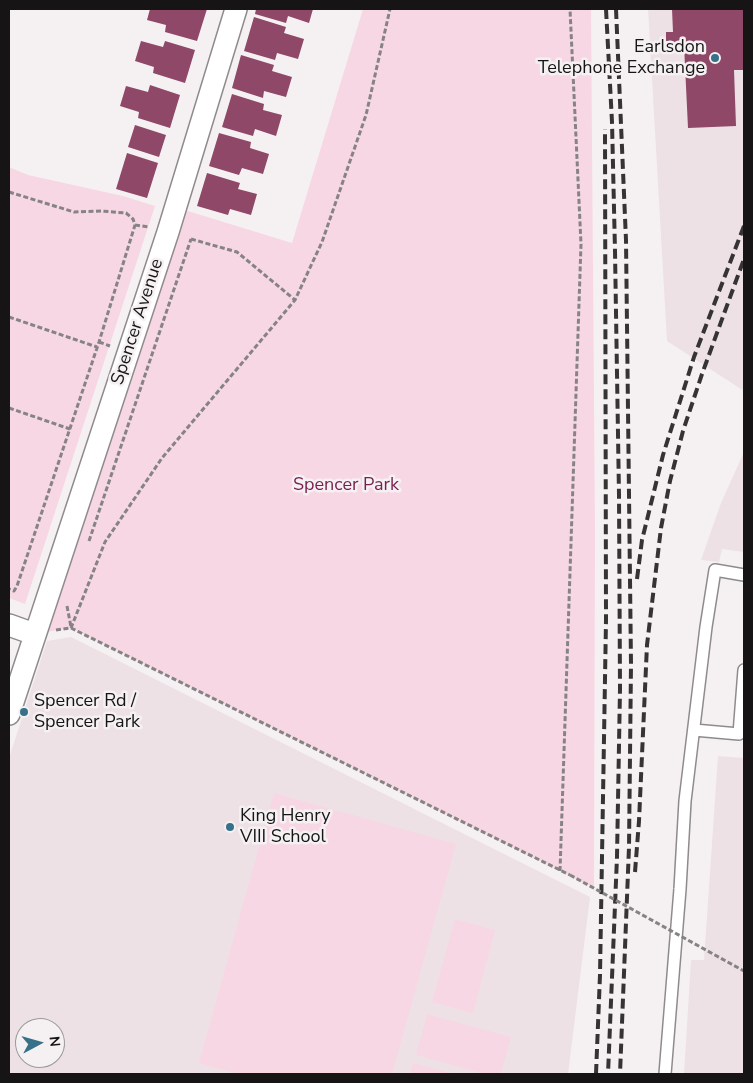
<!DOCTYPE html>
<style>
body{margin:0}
#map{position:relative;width:753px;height:1083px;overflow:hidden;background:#f5f1f3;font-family:"Nunito Sans",sans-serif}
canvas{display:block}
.frame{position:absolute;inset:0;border:10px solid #161415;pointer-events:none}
.north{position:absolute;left:15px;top:1018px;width:50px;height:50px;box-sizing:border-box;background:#f5f1f3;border:1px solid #9c999a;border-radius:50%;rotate:84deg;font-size:14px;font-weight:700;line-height:20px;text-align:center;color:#161415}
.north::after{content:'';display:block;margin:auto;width:18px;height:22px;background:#367089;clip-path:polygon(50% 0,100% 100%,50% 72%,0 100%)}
</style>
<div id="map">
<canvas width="753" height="1083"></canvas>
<div class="frame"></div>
<div class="north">N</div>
</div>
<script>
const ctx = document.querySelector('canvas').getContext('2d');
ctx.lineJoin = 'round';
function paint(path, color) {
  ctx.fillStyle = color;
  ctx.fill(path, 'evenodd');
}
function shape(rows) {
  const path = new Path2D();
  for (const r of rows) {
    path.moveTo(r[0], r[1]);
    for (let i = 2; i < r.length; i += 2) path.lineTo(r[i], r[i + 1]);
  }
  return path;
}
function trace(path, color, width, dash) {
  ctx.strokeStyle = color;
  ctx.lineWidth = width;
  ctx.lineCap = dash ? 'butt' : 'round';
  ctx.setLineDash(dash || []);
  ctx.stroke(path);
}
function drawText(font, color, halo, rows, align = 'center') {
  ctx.font = font + ' "Nunito Sans",sans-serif';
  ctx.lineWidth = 5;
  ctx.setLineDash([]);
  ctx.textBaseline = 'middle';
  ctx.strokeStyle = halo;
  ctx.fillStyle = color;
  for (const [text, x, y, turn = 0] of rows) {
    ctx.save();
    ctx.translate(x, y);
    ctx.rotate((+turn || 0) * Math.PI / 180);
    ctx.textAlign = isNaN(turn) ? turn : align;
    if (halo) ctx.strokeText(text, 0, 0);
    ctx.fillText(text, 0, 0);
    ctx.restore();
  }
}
const built = shape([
 [648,9,744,9,744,391,667,341],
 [744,452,744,552,722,549,719,562,701,560,721,503],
 [71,637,590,897,568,1074,9,1074,9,758,47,641],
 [25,1028,55,1028,55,1058,25,1058],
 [718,756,744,758,744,1074,684,1074,691,960,704,960]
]);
const green = shape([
 [363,9,591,9,595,531,594,888,71,628,34,634,175,207,292,243],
 [9,167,28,175,123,196,155,206,25,604,9,598],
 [274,793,456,844,392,1074,239,1074,199,1063],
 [455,919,495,930,473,1013,432,1002],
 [427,1014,511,1037,501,1074,485,1074,416,1055],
 [413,1063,454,1074,410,1074]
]);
const building = shape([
 [150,9,207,9,197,41,165,32,166,25,147,20],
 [256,9,313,9,309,23,288,16,286,23,255,14],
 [672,9,744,9,744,70,734,70,736,126,688,128,684,45,673,46,673,41,666,41,666,32,673,32],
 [254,17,286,27,284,33,304,39,298,59,277,53,275,60,244,51],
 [141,41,163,47,165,41,195,50,185,83,153,73,154,67,135,61],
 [241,55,274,65,272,71,292,77,286,97,264,91,263,98,232,88],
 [150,85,180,95,170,128,138,118,139,112,120,106,126,86,148,92],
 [232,94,264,104,263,110,282,115,276,136,255,129,253,136,222,127],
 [135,125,166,135,159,157,128,147],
 [219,133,251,142,250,148,269,154,263,174,242,168,239,175,209,166],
 [127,153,158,163,147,198,116,189],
 [207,173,240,183,238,189,257,194,251,215,230,209,228,215,197,206]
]);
const path = shape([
 [9,192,74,212,101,211,126,213,133,219,135,225,99,342,17,586,14,591,9,589],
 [135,225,149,227],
 [191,239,237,252,295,300],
 [9,317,97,347],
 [99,342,110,346],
 [9,408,70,429],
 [89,541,191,239],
 [67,606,71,627],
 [71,628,105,542,162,458,295,300,322,242,366,115,390,9],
 [56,630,71,628,570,875],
 [560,871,581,244,570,9]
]);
const lane = shape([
 [694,730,739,734,744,670],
 [665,1074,680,889,685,801,706,627,715,570,744,575]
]);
const street = shape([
 [9,625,34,634],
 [9,714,168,232,236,9]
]);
const rail = shape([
 [606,9,612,122,615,251,619,495,620,689,617,857,608,1074],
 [616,9,626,240,631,664,629,847,620,1074],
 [637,579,642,540,663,455,694,357,744,226],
 [635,872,639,821,647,645,661,528,670,481,683,431,702,374,744,259],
 [596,1074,600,975,606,620,605,129]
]);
const pathBridge = shape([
 [570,875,744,971]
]);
const markers = [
 [715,58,5,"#367089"],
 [24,712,5,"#367089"],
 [230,827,5,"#367089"]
];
const poiNames = [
 ["Earlsdon",705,48,"right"],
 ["Telephone Exchange",705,69,"right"],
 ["Spencer Rd /",34,702],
 ["Spencer Park",34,723],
 ["King Henry",240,817],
 ["VIII School",240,838]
];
const streetNames = [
 ["Spencer Avenue",138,322,-72]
];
const parkNames = [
 ["Spencer Park",346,486]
];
paint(built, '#ede1e5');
paint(green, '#f8d7e4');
paint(building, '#8f4868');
trace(lane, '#8f8b8d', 14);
trace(street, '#8f8b8d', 24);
trace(path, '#868385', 3, [5, 2.5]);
trace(lane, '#fff', 11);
trace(street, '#fff', 21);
trace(rail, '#363335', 4, [10, 5]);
trace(pathBridge, '#868385', 3, [5, 2.5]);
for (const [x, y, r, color] of markers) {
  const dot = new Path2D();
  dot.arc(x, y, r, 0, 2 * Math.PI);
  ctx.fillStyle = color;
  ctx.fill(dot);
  trace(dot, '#f5f1f3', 2);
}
drawText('18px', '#161415', '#f5f1f3', poiNames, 'left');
drawText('18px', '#161415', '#f5f1f3', streetNames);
drawText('18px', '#791e4e', '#f5f1f3', parkNames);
</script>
